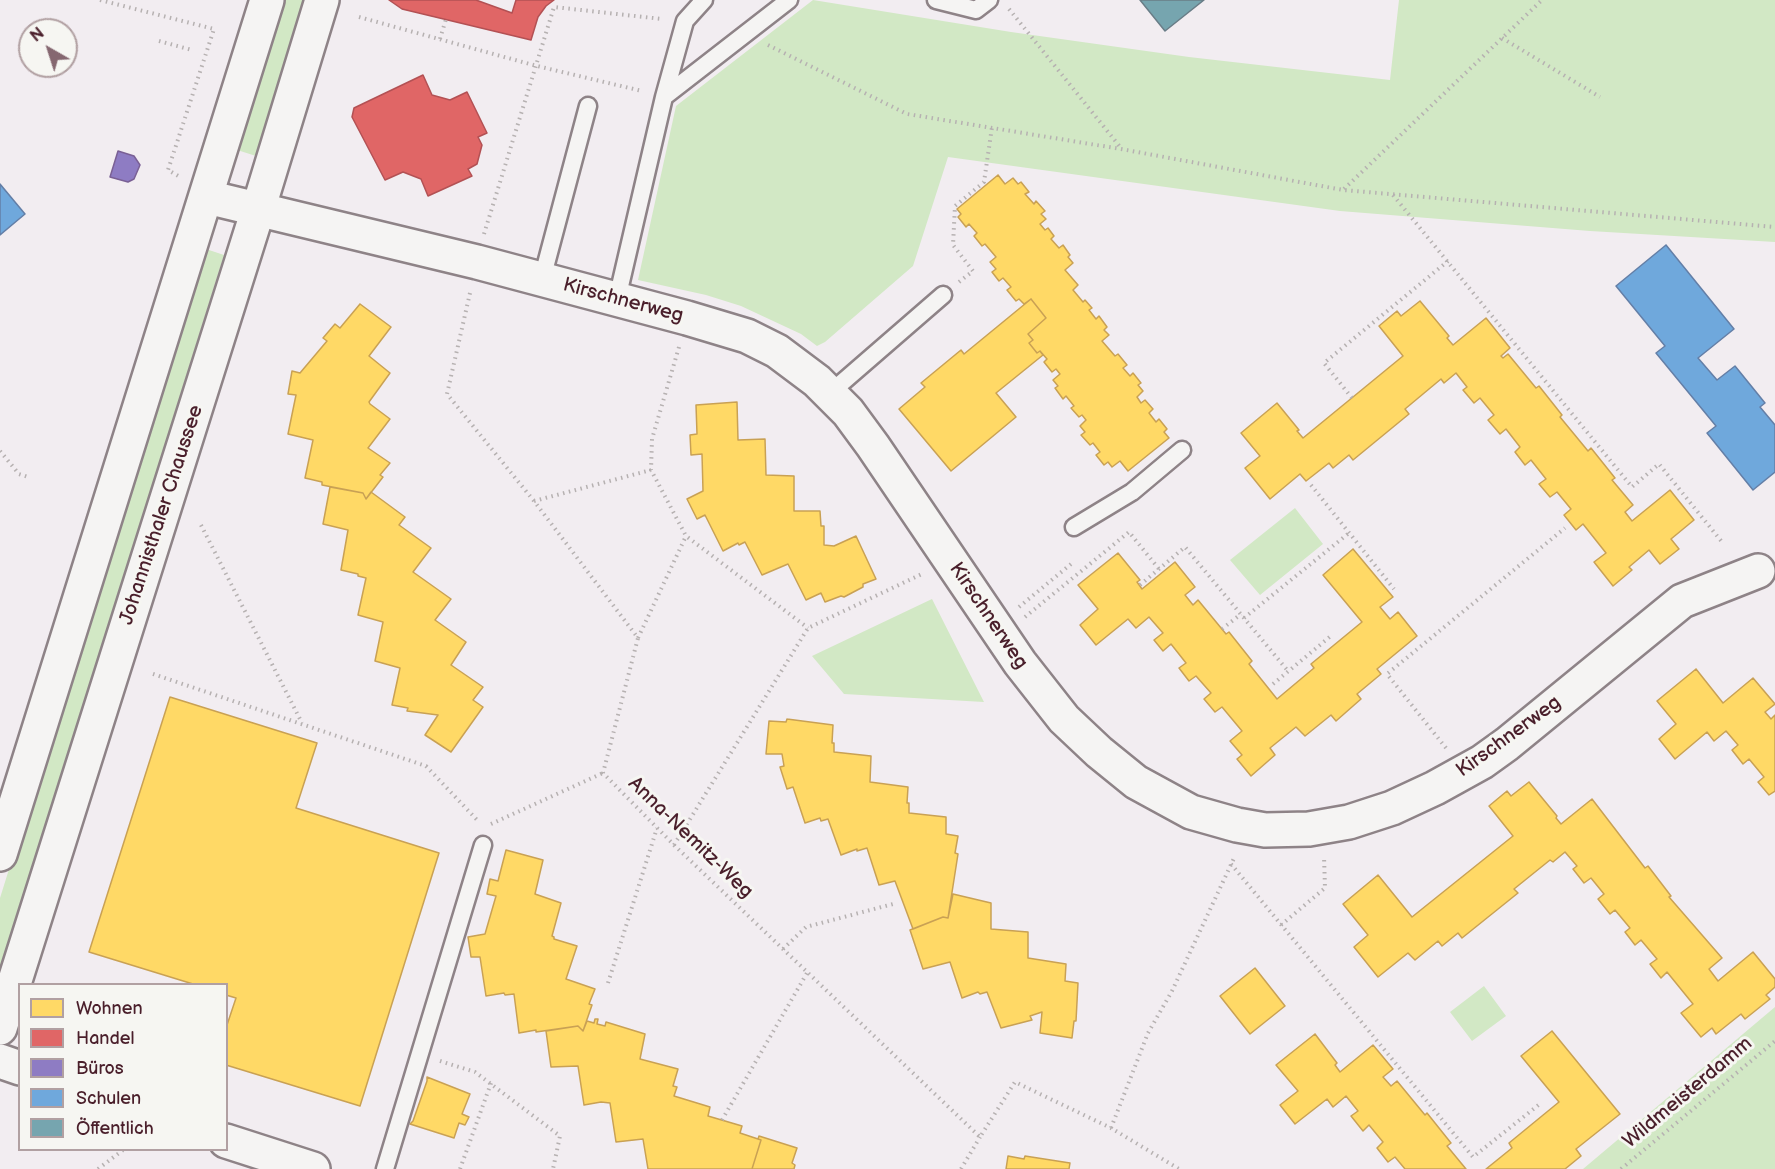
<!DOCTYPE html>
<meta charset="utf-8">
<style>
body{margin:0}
#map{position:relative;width:1775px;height:1169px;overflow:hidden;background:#f2edf1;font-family:"Balsamiq Sans",sans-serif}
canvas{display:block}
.legend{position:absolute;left:18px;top:983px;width:210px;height:168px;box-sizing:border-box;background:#f6f6f2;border:2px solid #b1a0a2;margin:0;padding:8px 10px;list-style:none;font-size:18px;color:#4a1f2b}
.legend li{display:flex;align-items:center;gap:12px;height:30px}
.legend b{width:30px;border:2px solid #b1a0a2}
.north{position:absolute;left:18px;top:18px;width:60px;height:60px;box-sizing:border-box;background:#f6f6f2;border:2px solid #b1a0a2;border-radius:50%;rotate:321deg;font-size:16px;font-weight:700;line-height:24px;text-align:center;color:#4a1f2b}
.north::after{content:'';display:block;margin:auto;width:21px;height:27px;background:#856770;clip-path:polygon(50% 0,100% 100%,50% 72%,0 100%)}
</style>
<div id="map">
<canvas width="1775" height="1169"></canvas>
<ul class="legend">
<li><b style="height:16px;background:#ffd966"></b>Wohnen</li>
<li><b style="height:16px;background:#e06666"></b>Handel</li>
<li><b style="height:16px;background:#8e7cc3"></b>Büros</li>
<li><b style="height:16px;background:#6fa8dc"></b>Schulen</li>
<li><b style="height:16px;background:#76a5af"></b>Öffentlich</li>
</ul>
<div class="north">N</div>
</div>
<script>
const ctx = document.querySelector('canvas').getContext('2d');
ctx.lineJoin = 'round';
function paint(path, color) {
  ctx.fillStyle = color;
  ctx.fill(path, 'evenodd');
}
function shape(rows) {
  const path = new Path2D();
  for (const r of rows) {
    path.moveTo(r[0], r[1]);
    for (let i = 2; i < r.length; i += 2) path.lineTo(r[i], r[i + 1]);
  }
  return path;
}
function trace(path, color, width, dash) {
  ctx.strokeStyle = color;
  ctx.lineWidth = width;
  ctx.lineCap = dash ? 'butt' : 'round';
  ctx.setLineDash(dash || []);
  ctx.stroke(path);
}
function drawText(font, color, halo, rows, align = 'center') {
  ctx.font = font + ' "Balsamiq Sans",sans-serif';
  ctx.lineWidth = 6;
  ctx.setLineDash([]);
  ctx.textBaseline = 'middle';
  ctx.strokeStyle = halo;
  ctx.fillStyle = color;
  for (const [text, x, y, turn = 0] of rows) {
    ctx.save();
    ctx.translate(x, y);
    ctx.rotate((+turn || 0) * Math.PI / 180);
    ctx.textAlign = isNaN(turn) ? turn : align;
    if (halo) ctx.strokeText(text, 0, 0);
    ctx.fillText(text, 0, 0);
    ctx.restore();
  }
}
const green = shape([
 [280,0,304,0,256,156,234,149],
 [813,0,1011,32,1189,57,1390,80,1399,0,1775,0,1775,242,1590,231,1340,211,948,157,913,266,825,342,817,346,801,334,741,306,706,295,638,280,676,106],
 [203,248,224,255,0,973,0,898],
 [1295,508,1323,544,1260,595,1230,560],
 [932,599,984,702,844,694,812,656],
 [1484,986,1506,1016,1472,1041,1450,1012],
 [1775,1007,1775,1169,1583,1169]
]);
const homes = shape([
 [998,175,1005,184,1013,178,1018,184,1021,182,1029,192,1025,194,1034,204,1036,201,1045,211,1041,214,1046,219,1040,224,1045,230,1048,228,1054,236,1051,239,1059,248,1063,245,1070,255,1068,257,1073,263,1065,270,1078,285,1073,290,1083,302,1085,300,1092,308,1089,310,1096,319,1099,316,1107,327,1104,330,1109,335,1102,341,1115,356,1118,354,1127,365,1123,368,1130,376,1133,373,1141,383,1138,385,1143,391,1137,397,1141,403,1145,400,1153,409,1149,413,1156,422,1159,419,1167,429,1164,432,1169,438,1128,471,1120,461,1112,467,1108,462,1104,465,1096,455,1100,452,1093,443,1090,445,1081,435,1085,432,1080,426,1086,420,1082,415,1079,417,1071,408,1074,406,1066,396,1063,399,1055,388,1058,386,1053,380,1060,374,1056,369,1052,372,1044,362,1047,359,1040,351,1037,353,1029,343,1033,340,1028,334,1046,318,1031,299,1024,304,1019,299,1016,301,1007,290,1011,287,1003,278,999,281,992,272,996,269,990,262,996,257,985,244,982,246,974,236,977,233,969,224,966,227,958,217,961,214,957,209,998,175],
 [1031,299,1046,318,1028,334,1033,340,1029,343,1037,353,1040,351,1043,355,996,393,1016,417,951,471,899,409,925,387,921,383,961,350,964,354,1031,299],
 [1420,301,1449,336,1447,338,1453,345,1486,318,1510,348,1501,356,1503,358,1508,354,1536,388,1539,386,1562,415,1560,417,1588,451,1591,448,1615,478,1612,480,1633,505,1625,512,1632,521,1670,490,1694,520,1671,539,1679,549,1660,564,1649,550,1629,567,1632,570,1613,586,1594,562,1606,553,1583,524,1576,530,1564,515,1571,509,1557,492,1550,497,1539,484,1546,479,1531,460,1525,465,1515,452,1520,447,1506,429,1500,434,1488,420,1494,415,1480,398,1474,403,1463,390,1467,387,1456,373,1444,383,1441,379,1405,409,1409,414,1353,460,1349,455,1333,468,1329,463,1306,481,1300,474,1270,499,1245,468,1260,456,1241,433,1277,403,1299,430,1297,431,1303,438,1403,356,1379,326,1397,311,1401,316,1420,301],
 [360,304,391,327,369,356,390,373,369,402,370,404,390,419,368,448,390,463,380,475,383,477,366,499,363,493,322,485,322,482,305,478,313,440,288,434,296,395,288,394,292,371,300,373,327,341,323,338,335,324,340,328,360,304],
 [737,402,738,440,765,439,766,475,794,476,794,511,820,511,821,526,824,526,824,545,834,546,856,536,876,579,863,584,863,587,844,597,841,596,825,602,821,593,806,600,788,564,762,575,745,542,739,545,738,543,723,551,705,515,697,519,687,499,703,491,702,454,691,455,690,435,697,434,696,405,737,402],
 [330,487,363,493,366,499,371,492,405,517,399,525,431,548,413,572,451,599,435,620,466,642,451,665,483,687,473,700,483,707,451,752,425,735,438,715,407,711,408,708,392,705,400,668,375,661,383,622,358,615,366,578,358,576,358,574,341,570,348,530,323,524,330,487],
 [1353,549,1393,597,1380,607,1390,619,1398,612,1417,636,1377,669,1381,674,1357,694,1361,699,1336,721,1331,715,1305,736,1296,727,1270,748,1275,755,1251,776,1237,759,1242,755,1230,741,1242,731,1222,707,1215,712,1204,699,1211,693,1196,676,1189,681,1179,668,1186,663,1171,644,1163,651,1154,640,1163,633,1149,617,1136,628,1128,619,1096,645,1080,625,1098,609,1078,585,1118,553,1140,580,1137,582,1142,589,1175,562,1195,587,1185,595,1193,605,1198,600,1226,634,1229,632,1252,661,1249,664,1277,699,1314,668,1311,664,1362,622,1323,575,1353,549],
 [1696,669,1723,703,1753,678,1775,704,1765,712,1771,719,1775,715,1775,791,1769,795,1758,782,1764,777,1749,759,1743,764,1732,750,1738,745,1726,731,1714,741,1707,732,1675,759,1659,739,1676,724,1657,701,1696,669],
 [170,697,317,743,296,808,439,853,360,1106,226,1065,226,1028,236,998,226,995,226,984,193,984,89,952,170,697],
 [787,719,833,725,832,743,834,743,834,752,871,756,870,782,908,787,907,803,909,803,909,813,946,817,946,834,958,836,955,853,958,854,948,918,943,917,913,929,895,881,879,885,867,848,857,851,857,849,841,855,828,819,821,821,820,818,805,823,793,787,787,789,780,767,784,766,782,754,766,754,769,721,786,722,787,719],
 [1529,782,1557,816,1556,818,1561,824,1592,799,1645,868,1648,866,1671,896,1669,897,1722,958,1709,969,1718,981,1753,952,1775,979,1775,987,1766,995,1770,999,1745,1019,1741,1014,1716,1034,1712,1028,1701,1037,1681,1013,1693,1004,1667,972,1661,978,1650,964,1657,959,1641,940,1635,945,1625,932,1630,928,1615,910,1610,914,1598,899,1604,894,1591,878,1584,883,1573,869,1577,866,1565,852,1553,862,1550,860,1514,889,1518,893,1462,938,1458,933,1442,946,1438,941,1415,960,1408,953,1378,977,1354,947,1368,935,1343,904,1378,875,1412,917,1513,836,1489,806,1507,791,1511,796,1529,782],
 [506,850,543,860,535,894,561,903,552,936,554,937,554,939,577,946,566,979,595,989,589,1004,592,1005,583,1031,578,1026,536,1032,536,1030,519,1033,514,994,505,995,504,993,486,996,480,957,471,957,468,937,485,934,496,896,487,894,490,879,498,881,506,850],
 [953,894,991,903,991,929,1028,932,1028,958,1066,964,1065,981,1078,983,1076,1021,1074,1021,1072,1038,1040,1033,1042,1012,1030,1016,1032,1020,1001,1028,987,992,980,994,978,992,962,998,950,962,923,969,910,930,943,917,948,918,953,894],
 [1255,968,1285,1006,1250,1034,1220,996,1255,968],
 [595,1019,598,1019,597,1024,605,1026,606,1022,645,1034,640,1059,678,1069,673,1086,677,1087,674,1096,710,1107,708,1116,742,1126,740,1133,761,1140,752,1169,648,1169,643,1139,616,1142,610,1103,601,1102,584,1105,578,1066,551,1067,546,1031,578,1026,583,1031,587,1021,594,1023,595,1019],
 [1552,1031,1620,1114,1576,1149,1581,1156,1565,1169,1486,1169,1512,1148,1509,1143,1559,1102,1521,1056,1552,1031],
 [1315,1034,1337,1063,1335,1065,1340,1072,1373,1045,1393,1069,1383,1077,1391,1086,1397,1081,1425,1115,1427,1113,1451,1143,1447,1146,1466,1169,1405,1169,1395,1157,1388,1162,1377,1148,1383,1142,1369,1125,1363,1131,1351,1116,1358,1111,1346,1096,1333,1107,1327,1099,1295,1124,1280,1105,1298,1091,1276,1065,1315,1034],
 [427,1077,470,1094,462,1114,469,1117,465,1125,459,1123,454,1138,410,1124,413,1121,427,1081,427,1077],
 [759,1136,797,1148,792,1163,795,1165,794,1169,752,1169,761,1140,758,1139,759,1136],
 [1008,1156,1024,1159,1025,1156,1070,1163,1069,1169,1006,1169,1008,1156]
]);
const shops = shape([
 [389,0,476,0,512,13,516,0,554,0,546,6,538,17,531,40,402,9,389,0],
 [423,75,432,95,450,100,467,92,487,133,478,137,482,145,477,164,468,169,472,176,428,196,421,179,403,172,385,180,352,117,354,108,423,75]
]);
const offices = shape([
 [118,151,134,156,140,165,134,179,128,182,110,177,118,151]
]);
const schools = shape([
 [0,184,25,214,0,235,0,184],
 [1666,245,1734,329,1698,358,1717,380,1735,366,1765,403,1760,407,1775,425,1775,472,1753,490,1707,433,1716,426,1656,353,1665,346,1616,286,1666,245]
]);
const public = shape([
 [1140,0,1204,0,1165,31,1140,0]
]);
const path = shape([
 [100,0,214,29,168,170,180,177],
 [1009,9,1121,148],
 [359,17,537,66,642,91],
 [1502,38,1600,97],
 [440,39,446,19],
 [159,41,192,50],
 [768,45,907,114,1121,149,1343,190,1775,227],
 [1344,189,1542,0],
 [1393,195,1632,487,1659,464,1722,542],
 [484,234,554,7,662,19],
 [959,282,973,271,953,245,955,206,984,182,992,127],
 [470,293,447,394,534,501,638,638,603,773,674,845,980,1137,1015,1082,1111,1128,1179,1169],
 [679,347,652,439,651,470,686,536,808,628],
 [1352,398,1324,363,1448,261],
 [0,451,19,474,28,477],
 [1311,485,1394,589],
 [534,501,651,470],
 [201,525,302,723],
 [1140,585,1185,547,1288,671],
 [1019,607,1071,564],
 [1025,617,1129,532,1159,569],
 [1244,618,1349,533],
 [1222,629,1241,614],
 [638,638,686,536],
 [153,674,426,766,479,822],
 [1273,684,1332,635],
 [1446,748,1387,674,1565,528],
 [491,824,603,773],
 [674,845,808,628,924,573],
 [1231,864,1473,1157,1541,1103],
 [1281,925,1325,888,1324,856],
 [783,949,806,927,893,904],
 [608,983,657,828],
 [440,1061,475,1072,560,1136,553,1169],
 [722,1120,807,973],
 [1111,1128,1148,1033,1172,991,1235,856],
 [98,1169,123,1150],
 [460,1169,491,1083],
 [961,1169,980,1137],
 [1621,1169,1775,1041]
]);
const lane = shape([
 [936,0,976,10,989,0],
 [664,97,789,0],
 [542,279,588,106],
 [617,299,664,97,685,21,704,0],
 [830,393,943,295],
 [1074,527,1132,492,1182,450],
 [385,1169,483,845]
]);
const street = shape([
 [207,197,477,262,687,318,747,336,777,351,817,381,848,412,873,446,1020,663,1064,719,1099,752,1136,782,1191,812,1237,825,1265,830,1309,829,1349,822,1392,808,1435,788,1482,762,1507,744,1682,601,1758,571],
 [0,1061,20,1068],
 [226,1141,313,1169]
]);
const secondary = shape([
 [0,854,267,0],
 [0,1028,258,210,322,0]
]);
const streetNames = [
 ["Kirschnerweg",623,301,15],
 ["Johannisthaler Chaussee",162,515,-72],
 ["Kirschnerweg",988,616,56],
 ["Kirschnerweg",1509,737,-36],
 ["Anna-Nemitz-Weg",690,838,44],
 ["Wildmeisterdamm",1688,1093,-40]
];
paint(green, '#d2e8c5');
paint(homes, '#ffd966');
trace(homes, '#c9a154', 1.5);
paint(shops, '#e06666');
trace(shops, '#b35154', 1.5);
paint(offices, '#8e7cc3');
trace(offices, '#7a6095', 1.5);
paint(schools, '#6fa8dc');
trace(schools, '#647fa7', 1.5);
paint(public, '#76a5af');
trace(public, '#697d87', 1.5);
trace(lane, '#8e8387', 21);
trace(street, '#8e8387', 38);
trace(secondary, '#8e8387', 38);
trace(path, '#b6b1b1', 4, [1.5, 4.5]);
trace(lane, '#f5f4f3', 16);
trace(street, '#f5f4f3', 33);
trace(secondary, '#f5f4f3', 33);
drawText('20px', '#4a1f2b', '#f6f6f2', streetNames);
</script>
